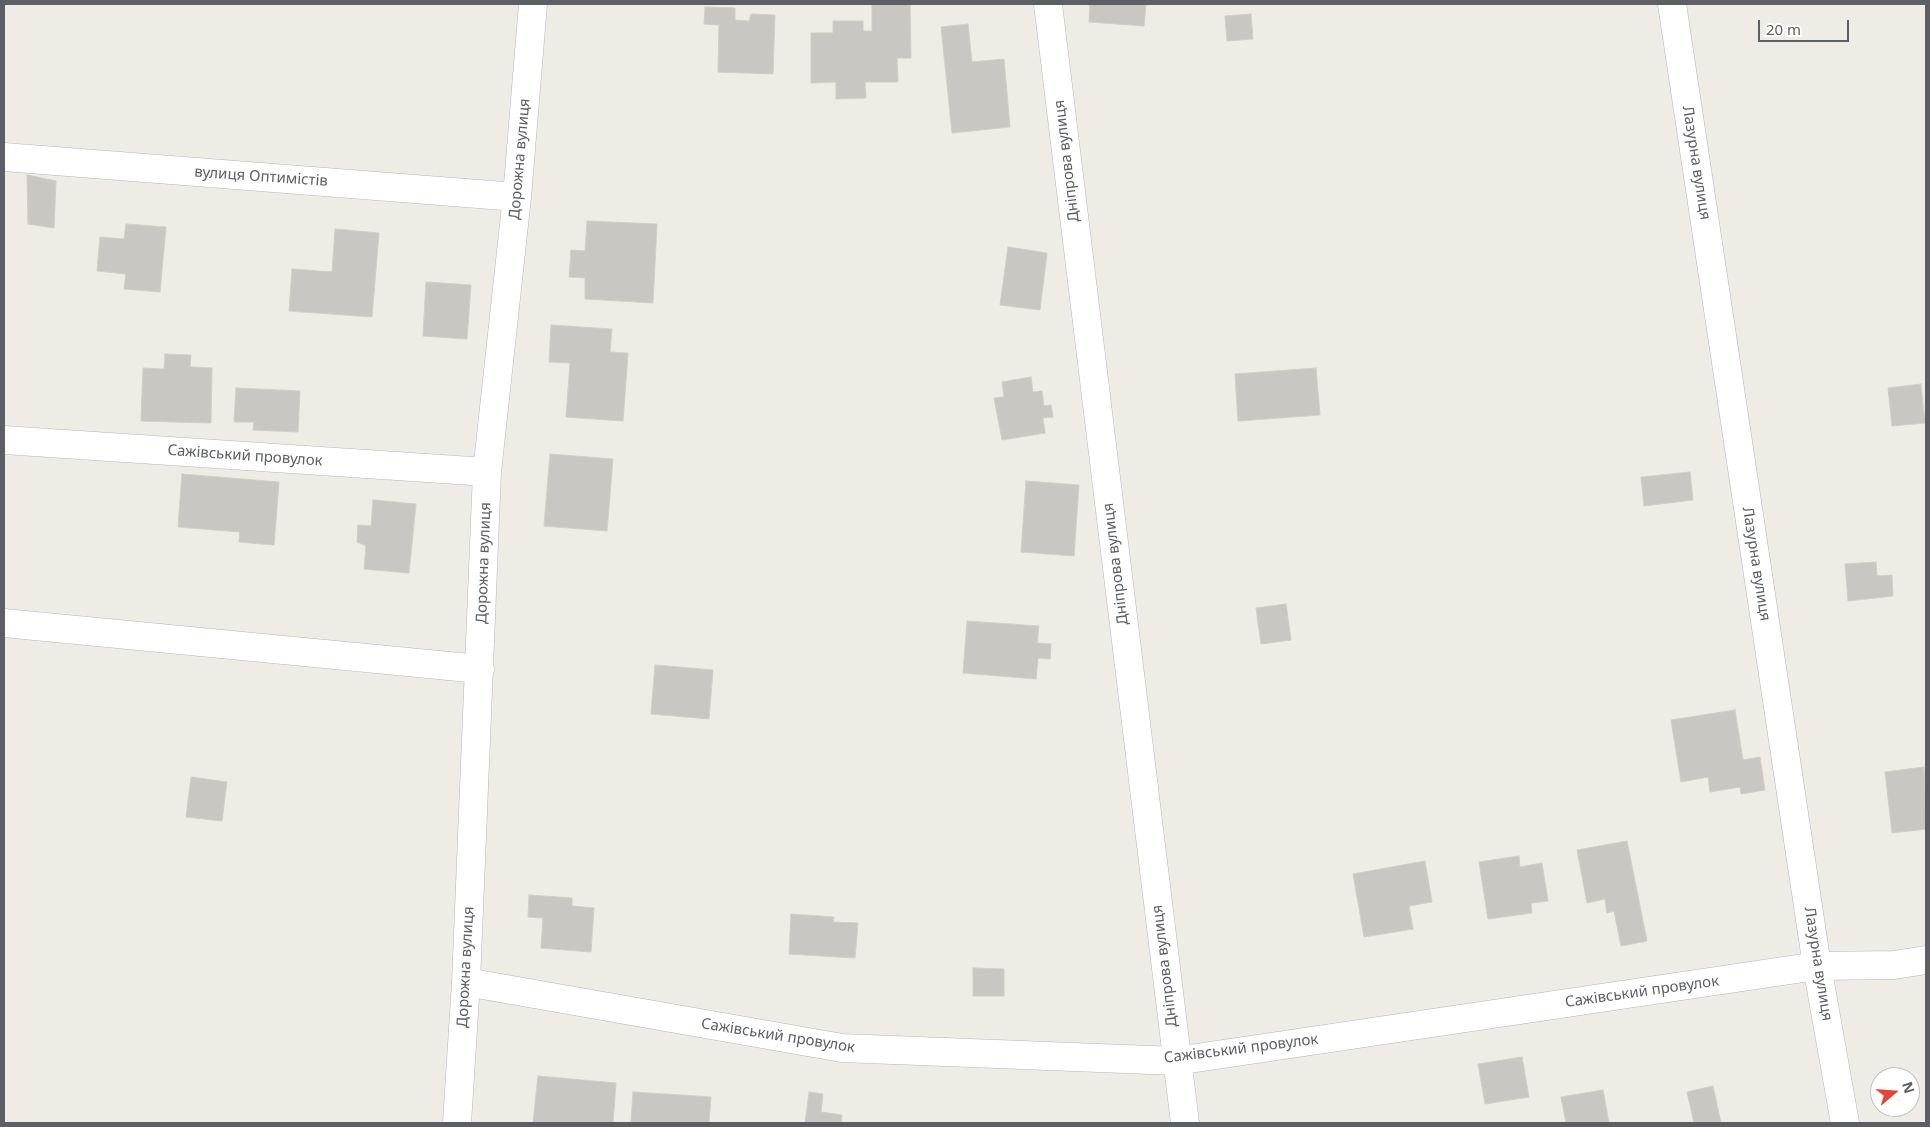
<!DOCTYPE html>
<meta charset="utf-8">
<style>
body{margin:0}
#map{position:relative;width:1930px;height:1127px;overflow:hidden;background:#eeece4;font-family:"Noto Sans",sans-serif}
canvas{display:block}
.frame{position:absolute;inset:0;border:5px solid #5c5f64;pointer-events:none}
.north{position:absolute;left:1870px;top:1067px;width:50px;height:50px;box-sizing:border-box;background:#fff;border:1px solid #bebfc1;border-radius:50%;rotate:72deg;font-size:14px;font-weight:700;line-height:20px;text-align:center;color:#5c5f64}
.north::after{content:'';display:block;margin:auto;width:18px;height:22px;background:#e24736;clip-path:polygon(50% 0,100% 100%,50% 72%,0 100%)}
.scale{position:absolute;left:1758px;top:20px;width:91px;height:22px;box-sizing:border-box;border:2px solid #5c5f64;border-top:0;padding-left:6px;font-size:15px;line-height:18px;white-space:nowrap;color:#5c5f64;-webkit-text-stroke:4px #fff;paint-order:stroke}
</style>
<div id="map">
<canvas width="1930" height="1127"></canvas>
<div class="frame"></div>
<div class="north">N</div>
<div class="scale">20 m</div>
</div>
<script>
const ctx = document.querySelector('canvas').getContext('2d');
ctx.lineJoin = 'round';
function paint(path, color) {
  ctx.fillStyle = color;
  ctx.fill(path, 'evenodd');
}
function shape(rows) {
  const path = new Path2D();
  for (const r of rows) {
    path.moveTo(r[0], r[1]);
    for (let i = 2; i < r.length; i += 2) path.lineTo(r[i], r[i + 1]);
  }
  return path;
}
function trace(path, color, width, dash) {
  ctx.strokeStyle = color;
  ctx.lineWidth = width;
  ctx.lineCap = dash ? 'butt' : 'round';
  ctx.setLineDash(dash || []);
  ctx.stroke(path);
}
function drawText(font, color, halo, rows, align = 'center') {
  ctx.font = font + ' "Noto Sans",sans-serif';
  ctx.lineWidth = 4.5;
  ctx.setLineDash([]);
  ctx.textBaseline = 'middle';
  ctx.strokeStyle = halo;
  ctx.fillStyle = color;
  for (const [text, x, y, turn = 0] of rows) {
    ctx.save();
    ctx.translate(x, y);
    ctx.rotate((+turn || 0) * Math.PI / 180);
    ctx.textAlign = isNaN(turn) ? turn : align;
    if (halo) ctx.strokeText(text, 0, 0);
    ctx.fillText(text, 0, 0);
    ctx.restore();
  }
}
const building = shape([
 [872,4,910,4,911,58,897,58,898,82,865,82,866,98,836,99,836,82,811,83,811,33,833,33,833,21,863,21,863,31,872,31,872,4],
 [1090,4,1146,4,1144,26,1089,22,1090,4],
 [705,7,735,8,735,20,749,21,751,14,775,15,773,74,718,72,719,25,704,24,705,7],
 [1251,14,1253,39,1227,41,1225,16,1251,14],
 [968,24,972,62,1004,59,1010,127,952,133,941,27,968,24],
 [27,175,56,181,54,228,28,224,27,175],
 [587,221,657,224,653,303,585,299,585,278,569,277,571,250,585,251,587,221],
 [126,224,166,227,160,292,124,289,126,274,97,271,100,237,124,239,126,224],
 [335,229,379,233,372,317,289,311,292,269,332,272,335,229],
 [1008,247,1047,253,1040,310,1000,305,1008,247],
 [426,282,471,285,467,339,423,336,426,282],
 [551,325,612,329,610,352,628,353,623,421,566,417,570,363,549,362,551,325],
 [165,354,191,355,190,367,212,368,211,423,141,421,143,368,164,369,165,354],
 [1316,368,1320,415,1238,421,1235,374,1316,368],
 [1031,377,1033,392,1042,391,1044,406,1051,405,1053,417,1043,418,1045,433,1002,440,994,398,1004,397,1002,382,1031,377],
 [1921,384,1925,423,1892,426,1888,388,1921,384],
 [236,388,300,391,298,432,253,430,254,422,234,422,236,388],
 [550,454,613,459,607,531,544,526,550,454],
 [1690,472,1693,500,1644,506,1641,477,1690,472],
 [182,474,279,482,274,545,239,542,240,532,178,527,182,474],
 [1026,481,1079,485,1074,556,1021,552,1026,481],
 [373,500,416,504,409,573,364,569,366,546,357,542,358,525,371,526,373,500],
 [1876,562,1877,576,1892,575,1893,596,1848,601,1845,564,1876,562],
 [1286,604,1291,640,1261,644,1256,608,1286,604],
 [967,621,1039,626,1037,643,1051,644,1050,659,1038,658,1036,679,963,673,967,621],
 [655,665,713,670,709,719,651,714,655,665],
 [1735,710,1743,760,1760,757,1765,790,1741,794,1740,787,1710,792,1708,777,1681,782,1671,720,1735,710],
 [1924,767,1926,829,1892,833,1885,772,1924,767],
 [191,777,227,782,222,821,186,817,191,777],
 [1627,841,1647,941,1621,946,1614,911,1607,913,1605,899,1587,903,1577,850,1627,841],
 [1519,856,1520,867,1542,863,1548,901,1531,903,1532,913,1488,919,1479,862,1519,856],
 [1425,861,1432,902,1409,906,1413,929,1364,937,1353,874,1425,861],
 [529,895,572,898,572,906,594,908,591,952,541,948,543,918,528,917,529,895],
 [791,914,834,917,833,922,858,923,855,958,789,954,791,914],
 [973,968,1004,969,1004,996,973,996,973,968],
 [1522,1057,1529,1097,1485,1104,1478,1064,1522,1057],
 [538,1076,616,1083,613,1123,533,1123,538,1076],
 [1713,1086,1721,1123,1694,1123,1687,1092,1713,1086],
 [1603,1090,1609,1123,1566,1123,1561,1097,1603,1090],
 [633,1092,711,1097,709,1123,631,1123,633,1092],
 [809,1092,823,1094,821,1112,842,1115,841,1123,805,1123,809,1092]
]);
const minor = shape([
 [1048,4,1185,1123],
 [1672,4,1817,966,1845,1123],
 [4,157,517,197],
 [4,440,487,472],
 [4,623,480,669],
 [466,982,842,1048,1176,1061,1817,966,1894,965,1926,960],
 [457,1123,466,982,487,472,517,197,533,4]
]);
const streetNames = [
 ["Дорожна вулиця",520,159,-85],
 ["Дніпрова вулиця",1067,161,-97],
 ["Лазурна вулиця",1696,163,81],
 ["вулиця Оптимістів",261,177,4],
 ["Сажівський провулок",245,456,4],
 ["Дорожна вулиця",484,563,-88],
 ["Дніпрова вулиця",1116,564,-97],
 ["Лазурна вулиця",1756,564,81],
 ["Лазурна вулиця",1818,964,81],
 ["Дніпрова вулиця",1165,966,-97],
 ["Дорожна вулиця",466,967,-87],
 ["Сажівський провулок",1642,992,-8],
 ["Сажівський провулок",778,1036,9],
 ["Сажівський провулок",1241,1049,-7]
];
paint(building, '#cac6c1');
trace(building, '#d2cec3', 1);
trace(minor, '#b5b6bb', 29);
trace(minor, '#fff', 28);
drawText('15px', '#5c5f64', '#fff', streetNames);
</script>
